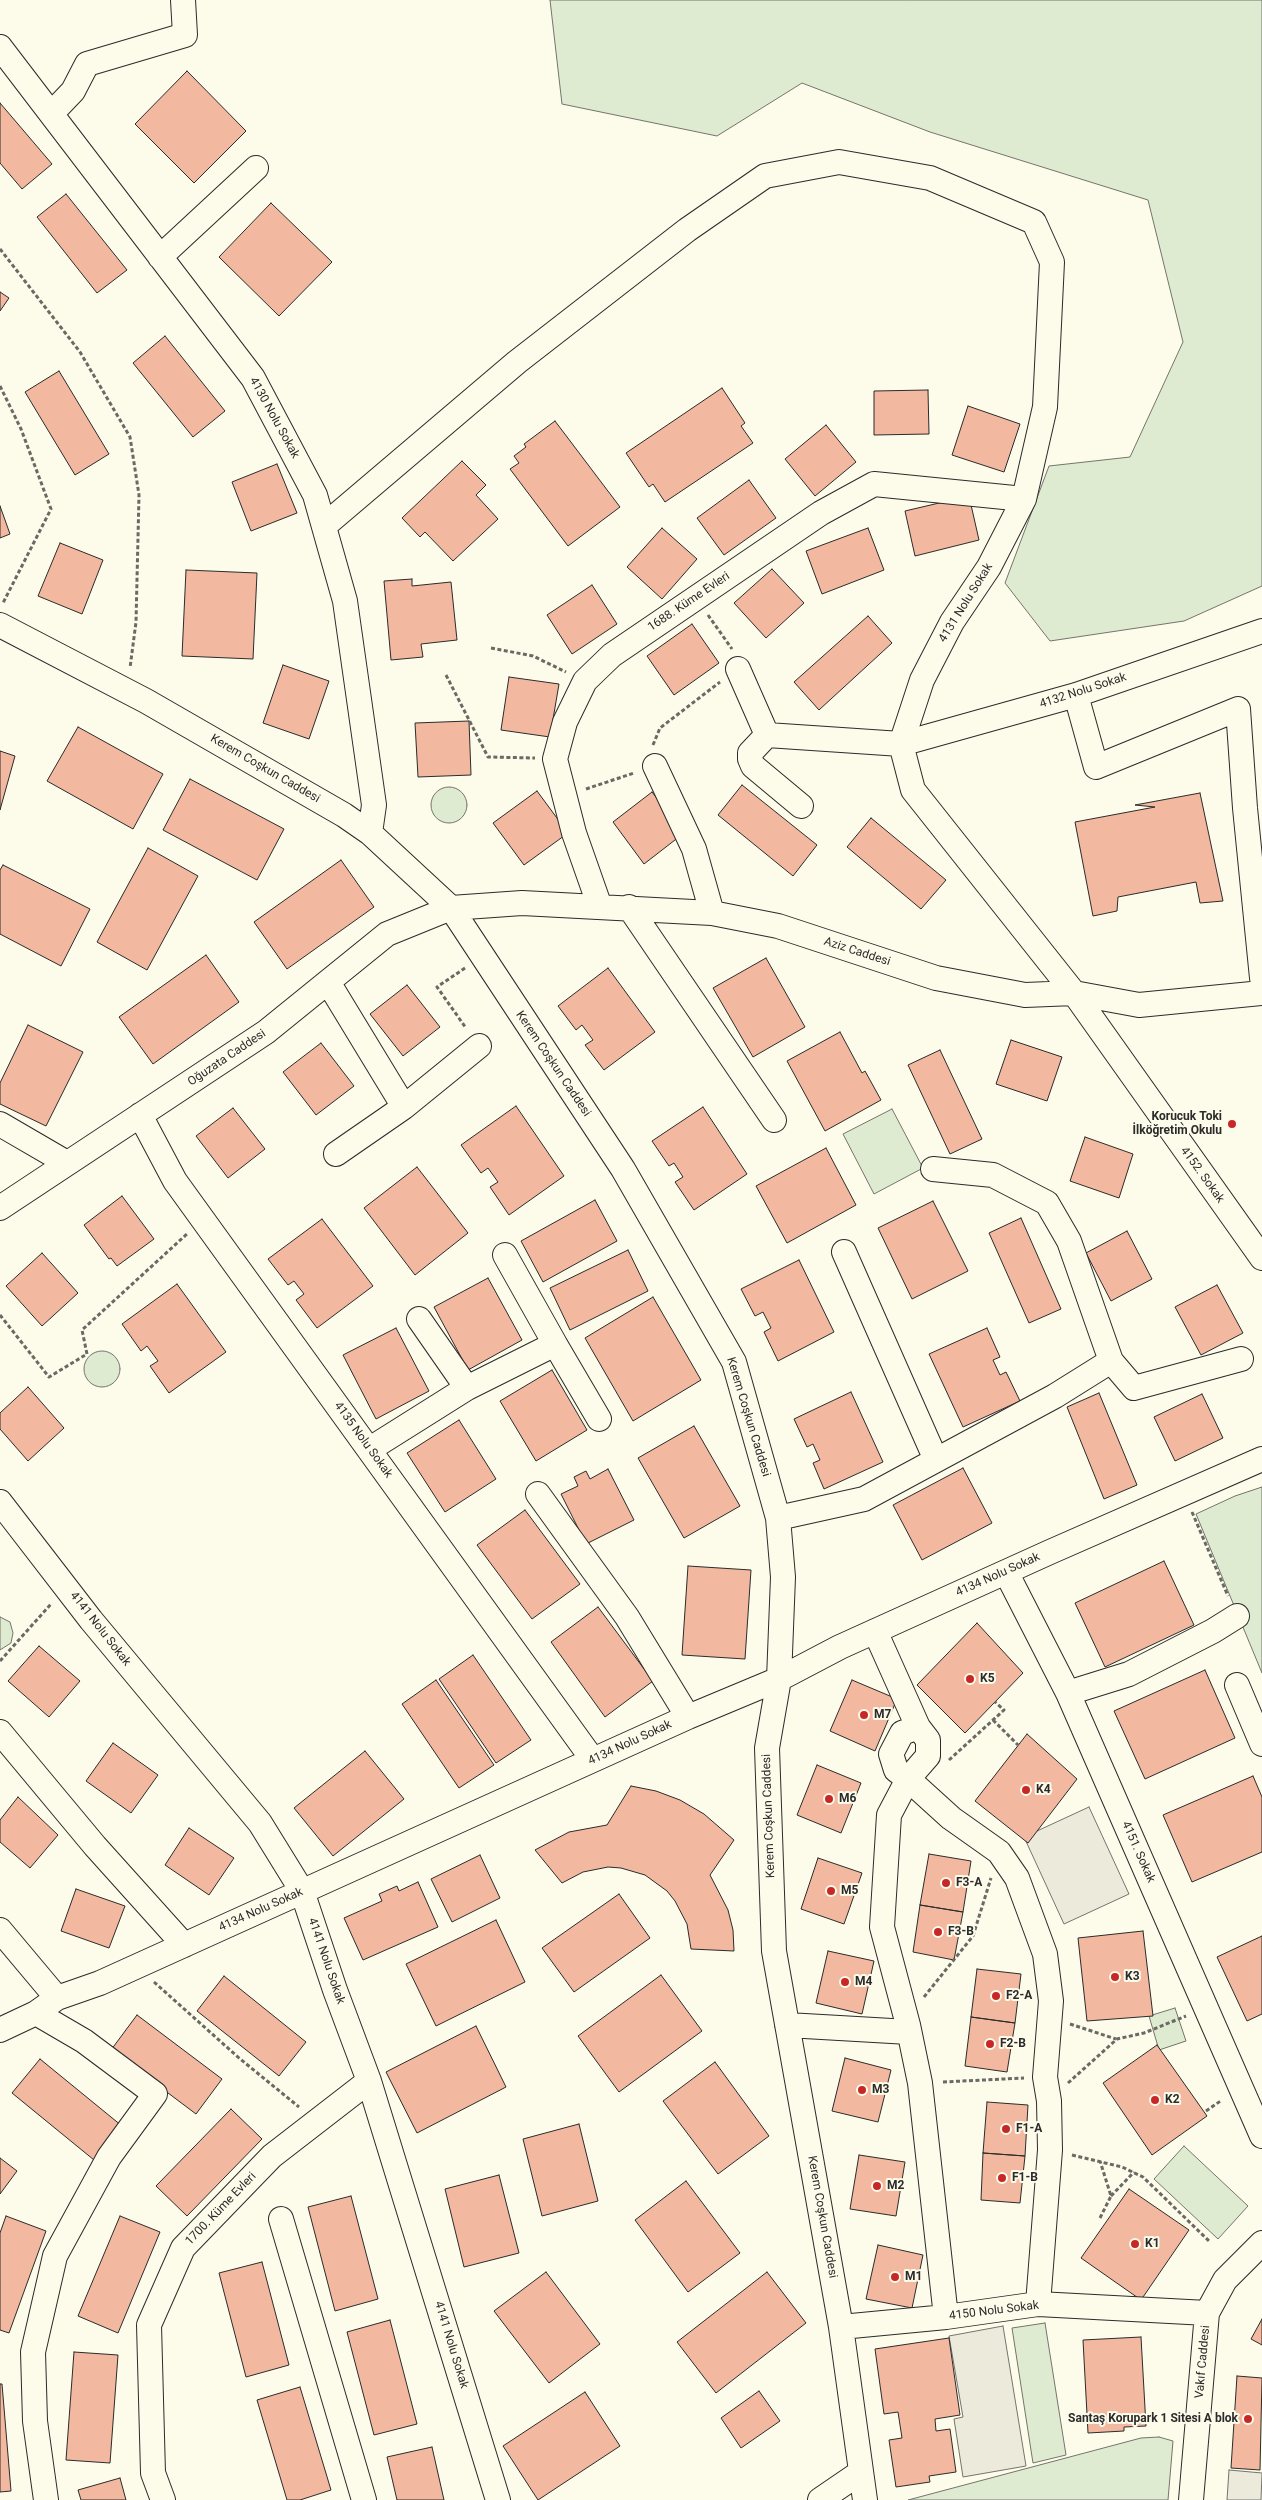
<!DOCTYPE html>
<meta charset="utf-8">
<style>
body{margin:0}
canvas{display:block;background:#fdfbea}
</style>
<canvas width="1262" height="2500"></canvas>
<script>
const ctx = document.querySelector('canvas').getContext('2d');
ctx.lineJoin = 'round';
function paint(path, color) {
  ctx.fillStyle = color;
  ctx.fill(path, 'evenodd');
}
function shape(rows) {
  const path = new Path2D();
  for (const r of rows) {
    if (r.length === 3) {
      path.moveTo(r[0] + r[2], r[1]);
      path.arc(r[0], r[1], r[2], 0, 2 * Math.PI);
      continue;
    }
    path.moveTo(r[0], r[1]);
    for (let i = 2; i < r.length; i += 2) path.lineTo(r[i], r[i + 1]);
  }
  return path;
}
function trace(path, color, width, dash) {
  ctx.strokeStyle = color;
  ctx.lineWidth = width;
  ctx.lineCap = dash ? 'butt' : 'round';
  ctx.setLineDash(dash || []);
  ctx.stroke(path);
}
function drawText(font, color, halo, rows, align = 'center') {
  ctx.font = font + ' Roboto,sans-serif';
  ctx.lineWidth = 4;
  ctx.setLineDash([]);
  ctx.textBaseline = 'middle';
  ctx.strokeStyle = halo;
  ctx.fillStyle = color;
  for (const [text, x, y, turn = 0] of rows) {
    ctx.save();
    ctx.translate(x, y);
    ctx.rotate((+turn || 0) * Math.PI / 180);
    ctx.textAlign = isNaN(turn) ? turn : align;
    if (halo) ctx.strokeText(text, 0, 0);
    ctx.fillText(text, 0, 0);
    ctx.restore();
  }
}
const green = shape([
 [550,0,1262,0,1262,586,1184,621,1050,641,1005,583,1049,466,1130,457,1183,342,1148,200,930,132,802,83,717,136,562,104,550,0],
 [449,805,18],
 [892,1109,923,1168,874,1194,843,1134,892,1109],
 [102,1369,18],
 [1262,1487,1262,1673,1196,1514,1235,1496,1262,1487],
 [0,1617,10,1622,13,1633,11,1643,0,1650,0,1617],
 [1175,2008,1186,2041,1159,2050,1149,2016,1175,2008],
 [1184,2146,1248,2206,1218,2239,1154,2179,1184,2146],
 [1045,2323,1066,2455,1033,2463,1012,2328,1045,2323],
 [1159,2437,1173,2441,1168,2500,908,2500,1141,2438,1159,2437]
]);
const parking = shape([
 [1089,1807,1129,1894,1064,1924,1024,1837,1089,1807],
 [1003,2326,1026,2466,963,2477,954,2419,963,2417,949,2336,1003,2326],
 [1229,2470,1262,2473,1261,2500,1227,2500,1229,2470]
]);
const building = shape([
 [187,71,246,131,194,183,135,124,187,71],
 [0,103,52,164,22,189,0,163,0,103],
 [66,194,127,270,97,293,37,217,66,194],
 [271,203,332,262,279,316,219,257,271,203],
 [0,292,9,298,0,311,0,292],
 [165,336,225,411,193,437,133,363,165,336],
 [59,371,109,454,75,475,25,392,59,371],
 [722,388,745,423,741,426,753,443,665,502,653,484,649,487,626,453,722,388],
 [928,390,929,434,874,435,874,391,928,390],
 [968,406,1020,424,1004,472,952,455,968,406],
 [555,421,620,507,568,546,510,469,519,463,514,456,526,447,524,444,555,421],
 [826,425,856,462,815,496,785,459,826,425],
 [462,461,486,485,476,495,498,519,453,561,425,532,420,537,402,518,462,461],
 [277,464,297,513,251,531,232,482,277,464],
 [749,480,776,518,724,555,697,518,749,480],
 [969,496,979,540,915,556,905,511,969,496],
 [0,506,10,534,0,538,0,506],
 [662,528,697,559,662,599,627,567,662,528],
 [868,528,884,570,822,594,806,551,868,528],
 [60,543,103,560,82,614,38,596,60,543],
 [772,569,804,603,766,638,734,603,772,569],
 [186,570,257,573,253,659,182,656,186,570],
 [412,579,412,586,451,582,457,640,421,644,423,657,391,660,384,581,412,579],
 [592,585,617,624,572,654,547,615,592,585],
 [868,616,892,643,819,710,794,682,868,616],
 [692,624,719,663,674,695,647,656,692,624],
 [283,665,329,681,309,739,263,723,283,665],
 [509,677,559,684,550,737,501,730,509,677],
 [469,721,471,775,418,777,415,723,469,721],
 [78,727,163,774,133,829,47,781,78,727],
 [0,751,15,756,0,810,0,751],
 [190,779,284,829,257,880,163,830,190,779],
 [742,785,817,845,793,876,718,815,742,785],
 [537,791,568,833,524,865,493,823,537,791],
 [652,792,684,833,644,864,613,822,652,792],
 [1200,793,1223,901,1200,903,1196,882,1118,897,1117,911,1093,916,1075,822,1155,807,1135,805,1200,793],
 [871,818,946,880,921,909,847,847,871,818],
 [148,848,198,876,147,970,97,942,148,848],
 [341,860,374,907,287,969,254,922,341,860],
 [3,865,90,909,61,966,0,934,0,870,3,865],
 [206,955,239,1002,153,1064,119,1017,206,955],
 [766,958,805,1027,753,1057,713,988,766,958],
 [608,968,655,1032,604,1070,585,1045,593,1040,582,1025,576,1030,558,1006,608,968],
 [407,985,440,1027,403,1056,370,1014,407,985],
 [28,1025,83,1052,46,1126,0,1104,0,1083,28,1025],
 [840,1032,862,1073,865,1071,881,1100,825,1131,787,1061,840,1032],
 [1011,1040,1062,1057,1047,1101,996,1084,1011,1040],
 [321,1043,354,1086,316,1115,283,1072,321,1043],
 [940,1050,982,1139,950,1154,908,1065,940,1050],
 [516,1106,564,1176,509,1215,490,1187,498,1182,488,1168,481,1173,461,1145,516,1106],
 [703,1107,747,1174,694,1210,675,1182,683,1177,674,1163,669,1166,652,1141,703,1107],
 [233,1108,265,1149,228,1178,196,1136,233,1108],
 [1085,1137,1133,1154,1119,1198,1070,1181,1085,1137],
 [826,1148,856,1205,787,1243,756,1186,826,1148],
 [417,1167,468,1233,415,1275,364,1208,417,1167],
 [122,1196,154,1239,117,1266,111,1258,109,1259,84,1225,122,1196],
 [595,1200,617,1241,543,1282,521,1241,595,1200],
 [933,1201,968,1271,912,1299,878,1228,933,1201],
 [1021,1218,1061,1309,1029,1323,989,1233,1021,1218],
 [322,1219,373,1286,317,1328,296,1300,304,1294,294,1281,288,1285,268,1259,322,1219],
 [1127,1231,1152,1279,1111,1301,1086,1253,1127,1231],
 [628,1250,648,1291,570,1330,550,1288,628,1250],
 [42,1253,78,1293,42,1326,6,1286,42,1253],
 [799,1260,834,1332,778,1361,764,1332,771,1328,763,1312,755,1316,741,1289,799,1260],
 [488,1278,522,1340,468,1370,434,1307,488,1278],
 [177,1284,226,1352,169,1393,150,1366,158,1361,147,1346,141,1351,122,1324,177,1284],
 [1217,1285,1243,1333,1201,1355,1175,1307,1217,1285],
 [653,1297,701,1380,633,1421,585,1338,653,1297],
 [396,1328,429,1391,376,1419,343,1355,396,1328],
 [987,1328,1000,1357,993,1360,1000,1375,1006,1372,1020,1401,963,1427,929,1354,987,1328],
 [552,1370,587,1430,536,1461,500,1401,552,1370],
 [28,1387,64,1428,28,1461,0,1429,0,1413,28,1387],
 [851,1392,883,1462,824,1489,813,1463,820,1460,813,1444,807,1447,794,1419,851,1392],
 [1099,1393,1137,1485,1104,1499,1067,1407,1099,1393],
 [1202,1394,1223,1438,1175,1461,1154,1417,1202,1394],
 [459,1420,496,1479,445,1512,407,1453,459,1420],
 [694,1426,740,1506,684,1538,638,1458,694,1426],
 [963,1468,992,1523,922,1560,893,1505,963,1468],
 [608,1469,634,1520,586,1544,561,1494,578,1486,574,1477,586,1471,590,1479,608,1469],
 [525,1510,580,1584,532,1619,477,1545,525,1510],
 [1164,1561,1194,1625,1105,1667,1075,1603,1164,1561],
 [688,1566,751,1570,745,1659,682,1655,688,1566],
 [598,1607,653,1681,605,1717,551,1642,598,1607],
 [977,1623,1023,1673,965,1733,917,1685,977,1623],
 [39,1646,80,1681,49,1717,8,1681,39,1646],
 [473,1655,531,1740,496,1763,439,1679,473,1655],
 [1205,1670,1235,1738,1145,1779,1114,1711,1205,1670],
 [436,1680,494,1765,459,1788,402,1704,436,1680],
 [852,1680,897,1699,875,1751,830,1731,852,1680],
 [1027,1734,1077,1779,1028,1843,975,1801,1027,1734],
 [113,1743,158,1775,131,1813,86,1781,113,1743],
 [365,1751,404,1799,333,1856,294,1808,365,1751],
 [817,1765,861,1783,841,1833,797,1815,817,1765],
 [1253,1776,1262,1797,1262,1852,1192,1882,1163,1815,1253,1776],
 [631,1786,656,1791,680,1800,704,1814,734,1840,710,1875,728,1910,733,1930,734,1951,691,1949,687,1924,675,1901,667,1891,645,1875,621,1868,608,1867,583,1872,562,1883,535,1850,569,1832,607,1825,631,1786],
 [18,1797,58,1835,30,1868,0,1842,0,1820,18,1797],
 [189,1828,234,1858,209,1895,165,1865,189,1828],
 [929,1854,971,1861,963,1912,920,1905,929,1854],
 [480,1855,500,1898,452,1922,431,1879,480,1855],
 [818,1858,862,1873,844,1924,801,1909,818,1858],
 [418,1882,438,1927,363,1960,344,1918,382,1901,379,1894,397,1886,399,1891,418,1882],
 [76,1889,125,1906,109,1948,61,1931,76,1889],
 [619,1894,650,1938,574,1992,542,1948,619,1894],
 [920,1905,963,1912,954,1960,913,1952,920,1905],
 [496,1920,525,1982,436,2026,406,1964,496,1920],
 [1143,1931,1153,2016,1087,2021,1078,1938,1143,1931],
 [1262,1936,1262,2014,1247,2021,1217,1957,1262,1936],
 [828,1951,874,1961,862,2014,816,2003,828,1951],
 [977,1969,1021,1974,1015,2023,971,2017,977,1969],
 [661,1975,702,2031,619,2092,578,2036,661,1975],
 [224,1976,306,2042,279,2076,197,2011,224,1976],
 [137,2015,222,2079,196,2114,111,2050,137,2015],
 [971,2017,1015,2023,1007,2072,965,2066,971,2017],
 [476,2026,506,2087,417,2133,386,2072,476,2026],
 [1157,2045,1207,2116,1152,2155,1103,2083,1157,2045],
 [845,2058,891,2070,878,2122,832,2111,845,2058],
 [40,2059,122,2126,94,2160,12,2093,40,2059],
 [715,2062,769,2136,718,2174,663,2101,715,2062],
 [987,2102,1028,2105,1025,2156,983,2153,987,2102],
 [231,2109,262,2139,187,2216,156,2186,231,2109],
 [579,2124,598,2201,542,2216,523,2139,579,2124],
 [983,2153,1025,2156,1020,2203,981,2200,983,2153],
 [859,2155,905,2162,896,2216,850,2209,859,2155],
 [0,2158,17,2171,0,2194,0,2158],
 [499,2175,519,2253,464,2267,445,2189,499,2175],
 [686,2181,740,2253,688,2292,635,2220,686,2181],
 [1129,2189,1189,2230,1141,2300,1081,2258,1129,2189],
 [351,2196,378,2299,335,2311,308,2207,351,2196],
 [6,2216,46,2231,9,2333,0,2330,0,2233,6,2216],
 [120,2216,160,2232,118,2333,78,2316,120,2216],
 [878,2245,923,2255,912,2308,866,2299,878,2245],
 [262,2262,289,2365,246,2377,219,2273,262,2262],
 [546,2272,600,2344,549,2383,494,2311,546,2272],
 [767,2272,806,2323,716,2393,677,2342,767,2272],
 [1262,2319,1262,2345,1251,2339,1262,2319],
 [390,2320,417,2424,374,2435,347,2332,390,2320],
 [1141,2337,1146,2426,1124,2427,1124,2431,1088,2433,1083,2340,1141,2337],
 [949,2338,960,2415,935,2419,936,2431,950,2429,956,2472,929,2476,930,2482,896,2487,889,2440,902,2438,898,2412,884,2414,875,2349,949,2338],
 [74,2352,118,2355,110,2463,66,2460,74,2352],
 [1237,2376,1262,2378,1260,2470,1231,2468,1237,2376],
 [0,2384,2,2384,11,2491,0,2492,0,2384],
 [300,2387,331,2490,300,2500,287,2500,257,2400,300,2387],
 [759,2391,780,2421,741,2448,721,2418,759,2391],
 [585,2392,620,2446,538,2500,503,2446,585,2392],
 [432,2447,444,2500,397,2500,387,2457,432,2447],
 [120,2478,126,2500,81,2500,78,2490,120,2478]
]);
const path = shape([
 [0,249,80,352,130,437,139,495,136,622,130,668],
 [0,386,21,429,51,509,3,603],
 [708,615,732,649],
 [491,648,533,656,566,672],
 [446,675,488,757,535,758],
 [653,745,660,728,720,682],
 [586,789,634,773],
 [465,968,437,987,466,1028],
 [0,1315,49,1377,87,1354,82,1330,188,1233],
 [1192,1512,1228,1596],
 [0,1661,51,1604],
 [993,1720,1018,1745],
 [949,1760,1004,1710,995,1702],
 [154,1982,239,2058,299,2107],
 [924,1997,973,1936,991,1878],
 [1070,2024,1116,2039],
 [943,2082,1024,2078],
 [1068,2083,1117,2039,1144,2033,1186,2016],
 [1206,2111,1222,2100],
 [1072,2155,1122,2167,1143,2177,1209,2241],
 [1111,2196,1134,2172],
 [1100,2218,1111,2196,1100,2161]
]);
const minor = shape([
 [0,47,253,378,315,495,345,601,374,805,370,833],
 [52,113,73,91,87,64,185,35,183,0],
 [160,257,256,168],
 [324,526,517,362,687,230,765,176,839,162,930,178,1034,222,1052,262,1045,407,1024,499,989,567,952,622,922,680,901,744,913,790,1074,993,1262,1258],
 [0,625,146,701,344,815,370,833,451,908,623,1169,734,1362,778,1518,783,1577,779,1679,767,1748,774,1951,841,2327,865,2500],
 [738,669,767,735,901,744,1076,695,1262,631],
 [1076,695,1096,767,1238,709,1245,808,1262,978],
 [767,735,750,753,750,759,753,766,801,806],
 [655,766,694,849,712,913],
 [600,907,574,833,555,759,565,722,585,681,612,655,821,513,874,484,1024,499],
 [629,907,774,1120],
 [328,982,404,1107],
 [140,1115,175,1181,593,1760],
 [0,1124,67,1163],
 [336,1154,404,1107,479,1046],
 [933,1169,993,1175,1047,1203,1069,1241,1111,1361],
 [0,1208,266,1032,387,934,451,908,522,903,712,913,778,926,936,978,1025,995,1074,993,1139,1005,1262,993],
 [844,1252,936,1460],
 [419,1319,467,1388],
 [555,1344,599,1419],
 [370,1449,467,1388,555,1344,505,1255],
 [538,1494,627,1617,688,1717],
 [0,1502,91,1620,260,1823,302,1891,335,1990,369,2081,498,2500],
 [778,1518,864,1499,1055,1396,1111,1361,1134,1388,1241,1359],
 [1006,1572,1068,1693,1262,2136],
 [875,1631,918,1727,928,1740,928,1756,908,1779,896,1770,891,1754,902,1733,918,1727],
 [1237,1685,1262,1744],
 [1068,1693,1129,1674,1213,1631,1237,1616],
 [0,1732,95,1846,184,1945],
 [0,1930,57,1998],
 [36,2013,84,2041,155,2094,109,2157,55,2256,33,2352,35,2421,46,2500],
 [787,2025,909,2032],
 [0,2030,36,2013,57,1998,100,1983,688,1717,779,1679,840,1647,1050,1552,1262,1459],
 [281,2219,364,2500],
 [946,2317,920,2083,908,2025,882,1927,889,1815,908,1779,951,1818,999,1852,1017,1878,1045,1954,1051,2001,1045,2077,1049,2101,1050,2150,1038,2304],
 [841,2327,946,2317,1038,2304,1207,2313],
 [163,2500,153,2473,149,2325,183,2248,272,2156,369,2081],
 [820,2500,861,2472],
 [1191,2500,1207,2313,1225,2280,1262,2243]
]);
const markers = [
 [1232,1124,5,"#c62828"],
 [970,1679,5,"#c62828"],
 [864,1715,5,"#c62828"],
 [1026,1790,5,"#c62828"],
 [829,1799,5,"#c62828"],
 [946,1883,5,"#c62828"],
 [831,1891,5,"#c62828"],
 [938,1932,5,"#c62828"],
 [1115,1977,5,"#c62828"],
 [845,1982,5,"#c62828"],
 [996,1996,5,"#c62828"],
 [990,2044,5,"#c62828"],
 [862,2090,5,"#c62828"],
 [1155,2100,5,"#c62828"],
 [1006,2129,5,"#c62828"],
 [1002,2178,5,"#c62828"],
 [877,2186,5,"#c62828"],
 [1135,2244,5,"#c62828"],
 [895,2277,5,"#c62828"],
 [1248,2419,5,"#c62828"]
];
const streetNames = [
 ["4130 Nolu Sokak",274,418,61],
 ["1688. Küme Evleri",689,602,-34],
 ["4131 Nolu Sokak",966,603,-58],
 ["4132 Nolu Sokak",1083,691,-18],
 ["Kerem Coşkun Caddesi",265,769,30],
 ["Aziz Caddesi",857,952,18],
 ["Oğuzata Caddesi",227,1058,-34],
 ["Kerem Coşkun Caddesi",553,1064,56],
 ["4152. Sokak",1202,1175,54],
 ["Kerem Coşkun Caddesi",748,1417,73],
 ["4135 Nolu Sokak",363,1440,54],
 ["4134 Nolu Sokak",998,1575,-24],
 ["4141 Nolu Sokak",100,1629,52],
 ["4134 Nolu Sokak",630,1743,-25],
 ["Kerem Coşkun Caddesi",769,1816,-92],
 ["4151. Sokak",1138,1852,66],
 ["4134 Nolu Sokak",261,1910,-24],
 ["4141 Nolu Sokak",326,1961,71],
 ["1700. Küme Evleri",221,2209,-46],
 ["Kerem Coşkun Caddesi",822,2217,80],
 ["4150 Nolu Sokak",994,2311,-7],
 ["4141 Nolu Sokak",451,2345,73],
 ["Vakıf Caddesi",1203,2362,-85]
];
const poiNames = [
 ["Korucuk Toki",1222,1117,"right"],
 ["İlköğretim Okulu",1222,1131,"right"],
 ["K5",980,1679],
 ["M7",874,1715],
 ["K4",1036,1790],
 ["M6",839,1799],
 ["F3-A",956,1883],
 ["M5",841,1891],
 ["F3-B",948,1932],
 ["K3",1125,1977],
 ["M4",855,1982],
 ["F2-A",1006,1996],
 ["F2-B",1000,2044],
 ["M3",872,2090],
 ["K2",1165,2100],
 ["F1-A",1016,2129],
 ["F1-B",1012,2178],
 ["M2",887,2186],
 ["K1",1145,2244],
 ["M1",905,2277],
 ["Santaş Korupark 1 Sitesi A blok",1238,2419,"right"]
];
paint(green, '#deebd1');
trace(green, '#74746e', 1);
paint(parking, '#eceadb');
trace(parking, '#74746e', 1);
paint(building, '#f2b8a0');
trace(building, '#2b2b2b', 1);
trace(minor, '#2b2b2b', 26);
trace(path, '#6a6964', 3, [4, 2.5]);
trace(minor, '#fdfbea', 24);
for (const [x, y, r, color] of markers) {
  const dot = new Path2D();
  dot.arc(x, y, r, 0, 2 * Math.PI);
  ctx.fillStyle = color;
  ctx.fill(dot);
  trace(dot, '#fdfbea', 2);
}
drawText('12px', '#2b2b2b', '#fdfbea', streetNames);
drawText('bold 12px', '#2b2b2b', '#fdfbea', poiNames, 'left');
</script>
